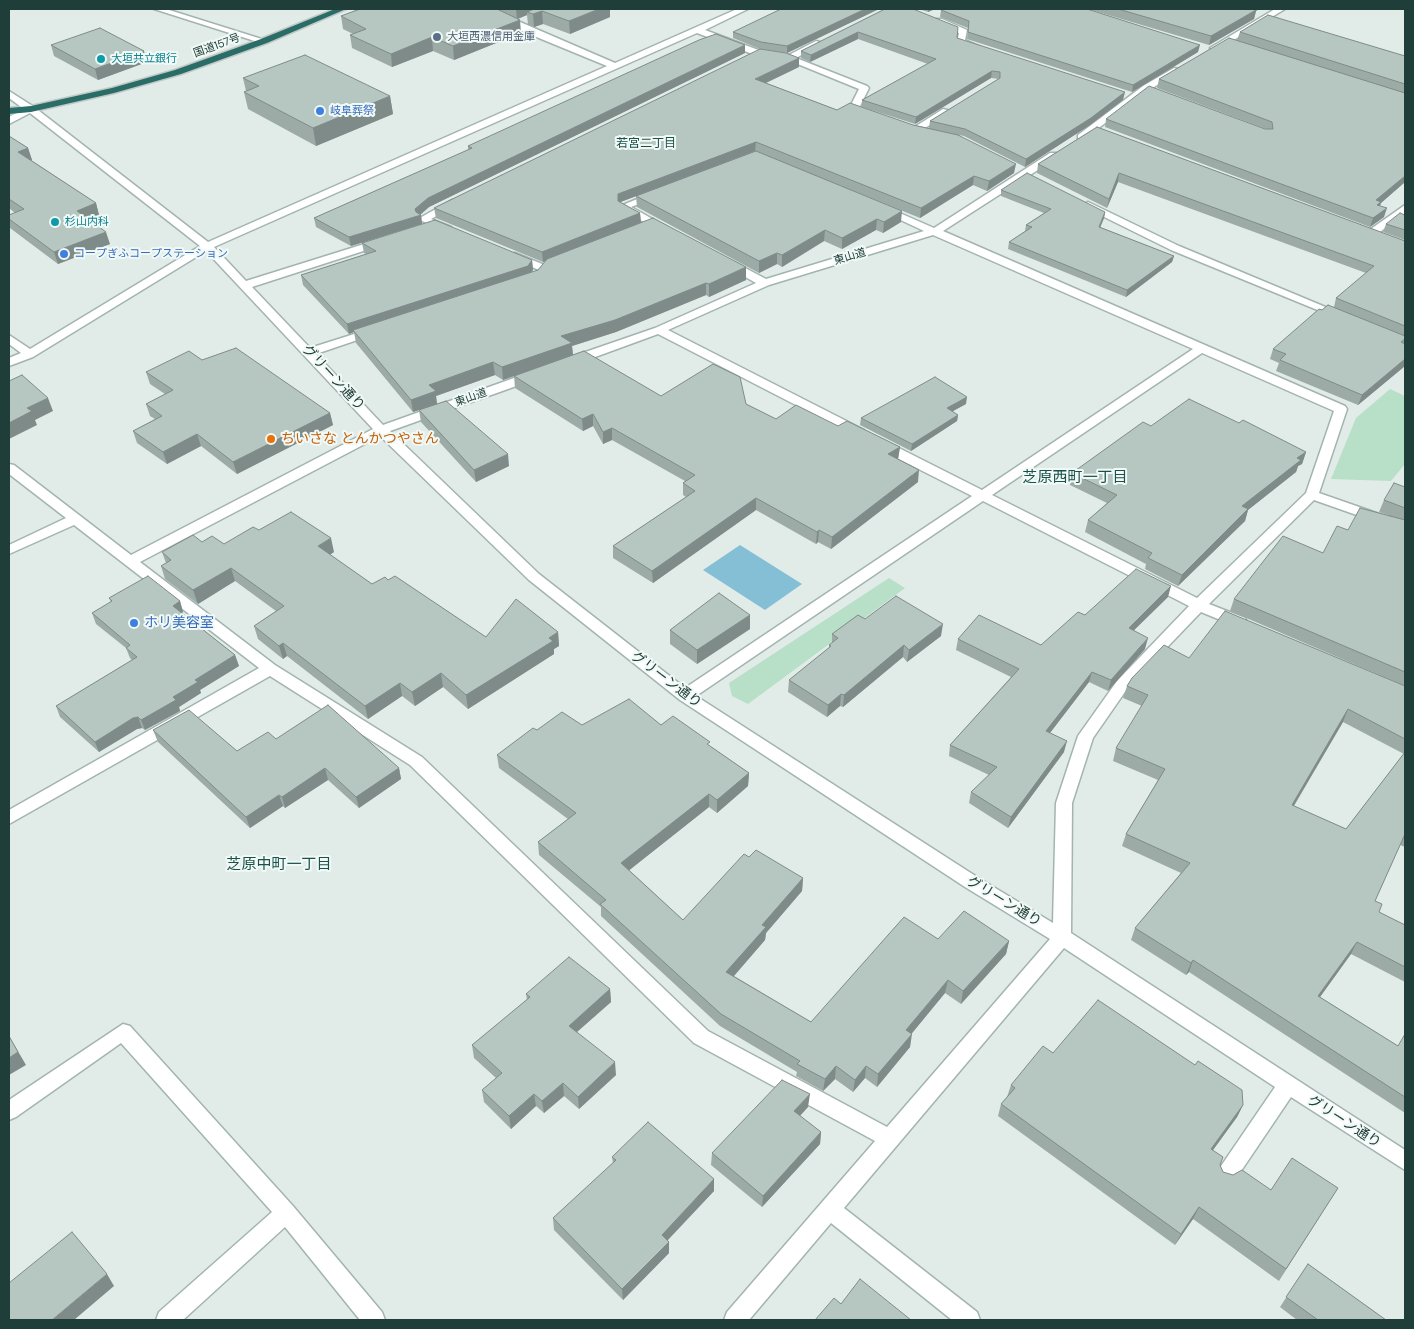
<!DOCTYPE html>
<meta charset="utf-8">
<style>
body{margin:0}
#map{position:relative;width:1414px;height:1329px;overflow:hidden;background:#e1ece8;font-family:"DM Sans",sans-serif}
canvas{display:block}
.frame{position:absolute;inset:0;border:10px solid #203e39;pointer-events:none}
</style>
<div id="map">
<canvas width="1414" height="1329"></canvas>
<div class="frame"></div>
</div>
<script>
const ctx = document.querySelector('canvas').getContext('2d');
ctx.lineJoin = 'round';
function paint(path, color) {
  ctx.fillStyle = color;
  ctx.fill(path, 'evenodd');
}
function shape(rows) {
  const path = new Path2D();
  for (const r of rows) {
    path.moveTo(r[0], r[1]);
    for (let i = 2; i < r.length; i += 2) path.lineTo(r[i], r[i + 1]);
  }
  return path;
}
function trace(path, color, width, dash) {
  ctx.strokeStyle = color;
  ctx.lineWidth = width;
  ctx.lineCap = dash ? 'butt' : 'round';
  ctx.setLineDash(dash || []);
  ctx.stroke(path);
}
function drawText(font, color, halo, rows, align = 'center') {
  ctx.font = font + ' "DM Sans","Noto Sans JP",sans-serif';
  ctx.lineWidth = 4;
  ctx.setLineDash([]);
  ctx.textBaseline = 'middle';
  ctx.strokeStyle = halo;
  ctx.fillStyle = color;
  for (const [text, x, y, turn = 0] of rows) {
    ctx.save();
    ctx.translate(x, y);
    ctx.rotate((+turn || 0) * Math.PI / 180);
    ctx.textAlign = isNaN(turn) ? turn : align;
    if (halo) ctx.strokeText(text, 0, 0);
    ctx.fillText(text, 0, 0);
    ctx.restore();
  }
}
const green = shape([
 [1390,389,1405,396,1405,464,1391,481,1331,479,1356,418],
 [889,578,905,588,748,704,732,696,729,683]
]);
const water = shape([
 [740,545,802,584,765,610,703,570]
]);
const minor = shape([
 [154,9,166,9,268,41,261,43,154,9],
 [737,9,748,9,705,30,761,51,761,55,755,55,697,33,214,247,246,281,377,240,385,240,385,244,252,287,310,348,370,329,378,329,378,333,316,354,383,425,528,373,536,373,538,376,536,379,390,431,539,574,685,688,972,496,875,447,874,444,875,441,885,441,982,490,1193,349,933,235,769,285,668,330,864,430,866,433,864,436,856,436,658,334,576,364,568,364,566,361,568,358,655,328,756,283,724,265,724,261,732,261,766,279,924,231,877,209,882,206,886,207,934,228,1050,153,1058,153,1058,157,943,231,1345,406,1347,409,1319,493,1405,523,1405,532,1314,500,1209,604,1245,618,1247,622,1245,626,1235,626,1201,612,1127,689,1093,738,1072,803,1071,933,1405,1150,1405,1170,1291,1097,1233,1183,1226,1185,1219,1183,1216,1176,1219,1169,1275,1087,1064,948,844,1208,977,1312,980,1320,952,1320,831,1223,749,1320,724,1320,727,1312,875,1141,694,1043,410,765,270,676,9,824,9,810,259,668,74,525,9,554,9,545,66,518,9,474,9,464,14,465,131,555,373,429,206,251,33,357,9,366,9,358,21,353,9,344,9,335,30,349,200,246,30,113,9,124,9,117,24,109,9,98,9,91,34,107,208,242,607,66,517,29,513,24,514,22,520,22,615,63,737,9],
 [1202,353,1334,411,1306,493,1197,598,992,495,1202,353],
 [380,436,529,580,680,700,965,887,1050,939,887,1127,708,1031,422,757,275,665,140,562,380,436],
 [983,501,1189,606,1117,681,1078,736,1056,803,1053,923,977,877,696,696,983,501],
 [1275,9,1285,9,1217,50,1210,48,1275,9],
 [936,19,942,19,967,30,965,40,981,47,977,50,957,43,959,33,936,23,936,19],
 [816,41,823,43,796,58,867,86,869,88,859,108,872,112,872,116,866,116,849,109,859,89,783,58,816,41],
 [1174,68,1182,70,1149,90,1084,139,1078,139,1078,135,1143,86,1174,68],
 [943,109,951,111,919,132,913,132,913,128,943,109],
 [654,192,658,193,658,197,631,207,667,227,667,231,659,231,618,207,654,192],
 [452,200,457,203,456,205,431,219,451,227,451,231,443,231,418,219,452,200],
 [1088,202,1179,246,1347,316,1341,319,1337,318,1171,250,1084,207,1083,205,1088,202],
 [1405,205,1405,213,1376,235,1368,235,1368,231,1405,205],
 [515,253,547,266,549,268,547,270,539,270,511,258,511,254,515,253],
 [123,1024,130,1026,293,1206,382,1312,385,1320,360,1320,285,1227,183,1320,156,1320,159,1312,272,1212,121,1043,16,1117,9,1120,9,1100,123,1024]
]);
const highway = shape([
 [335,9,346,9,267,43,181,74,114,93,31,112,9,114,9,108,31,106,112,88,175,70,261,39,335,9]
]);
const wall = shape([
 [360,9,610,9,610,17,570,34,543,24,534,27,528,25,527,15,518,19,521,33,454,60,433,51,392,67,352,48,350,35,353,34,343,29,341,16],
 [879,9,787,53,760,49,733,38,733,32],
 [885,9,957,38,1123,100,1090,125,1025,167,964,136,959,135,1014,173,987,191,973,185,920,218,831,182,901,222,883,233,876,230,842,249,824,241,782,267,777,264,759,273,637,207,636,196,620,202,640,213,641,223,746,280,709,297,706,295,616,332,572,346,573,355,661,396,746,404,776,419,838,426,900,447,898,459,918,482,831,549,818,542,816,544,756,510,653,583,613,558,613,546,686,497,683,495,683,483,685,481,612,440,603,444,593,426,583,431,515,388,514,376,503,380,495,375,436,396,437,404,413,412,356,343,354,332,349,334,303,285,301,275,366,254,364,253,362,243,532,260,533,270,531,273,538,270,546,261,543,262,436,218,434,208,799,67,766,83,837,110,929,128,930,121,999,79,991,78,915,124,862,107,862,100,928,64,858,39,810,62,801,58,801,51],
 [919,9,935,9,928,12],
 [1088,9,1259,9,1256,11,1254,19,1209,45],
 [941,10,1198,52,1132,92,967,39,968,28,940,17],
 [1240,32,1405,56,1405,182,1381,203,1380,206,1384,217,1370,227,1105,127,1106,119,1266,129,1157,88,1159,79,1237,40],
 [51,45,147,62,98,80,54,56],
 [745,53,429,207,421,214,422,224,351,246,316,227,314,218,468,150,468,146],
 [243,78,390,96,393,114,316,146,248,109,244,92,246,91],
 [1097,127,1405,241,1405,366,1358,405,1276,371,1279,363,1270,359,1273,349,1322,310,1334,307,1336,298,1366,273,1118,182,1107,208,1037,173,1038,164],
 [9,136,28,148,32,160,31,160,96,203,99,215,89,219,110,244,58,264,10,228,9,226,9,215,15,213,9,208],
 [1001,190,1105,212,1104,218,1100,227,1174,256,1172,262,1126,297,1008,249,1009,242,1025,231,1026,225,1044,213,1001,196],
 [1405,215,1405,240,1383,232,1386,224],
 [202,360,330,413,333,425,237,474,201,446,167,464,137,443,133,431,155,419,150,416,146,404,165,394,150,384,146,372],
 [966,404,952,411,958,415,957,421,911,451,860,425,861,418],
 [419,410,509,466,476,482,421,422],
 [1239,423,1306,452,1302,464,1298,466,1296,472,1248,510,1245,521,1178,586,1145,569,1146,564,1085,532,1088,520,1107,503,1070,485,1072,473,1151,426],
 [1405,487,1405,686,1230,611,1234,599,1323,553,1348,530,1388,515,1379,512,1384,500],
 [259,530,334,552,330,555,372,584,388,580,486,637,558,632,559,646,554,649,554,654,468,709,443,687,415,706,402,696,368,719,287,656,283,659,258,639,254,626,276,611,235,581,198,604,165,579,161,566,166,563,162,552,202,542,224,544],
 [1168,597,1134,630,1145,649,1108,691,1089,682,1050,733,1064,752,1008,828,969,803,971,792,989,775,949,756,950,745,1011,677,956,650,958,639,1041,645,1085,615],
 [109,598,180,601,183,612,182,613,235,655,239,666,200,690,201,693,179,707,180,711,145,730,142,728,137,729,99,752,60,717,56,706,132,660,130,658,126,648,96,624,92,613,111,602],
 [750,615,750,629,697,664,670,644,670,630],
 [865,619,941,636,907,662,903,657,843,707,840,706,827,717,788,692,789,680,829,648,829,645,832,643,832,634],
 [1189,658,1405,686,1405,847,1400,845,1375,901,1379,912,1405,925,1405,982,1351,954,1320,997,1398,1046,1405,1034,1405,1113,1189,972,1186,975,1131,940,1135,928,1181,873,1122,846,1126,834,1158,780,1113,761,1116,748,1142,706,1123,698,1127,686],
 [1343,722,1404,754,1346,829,1294,806],
 [582,725,661,725,710,746,749,773,748,786,717,813,709,807,629,870,683,920,749,857,803,878,802,891,766,933,765,940,734,976,811,1022,938,939,1009,941,1006,954,961,1004,945,993,911,1034,910,1047,877,1087,865,1078,853,1092,835,1079,823,1091,796,1076,797,1072,720,1026,601,916,601,907,539,855,538,842,568,819,499,768,497,755,537,730],
 [153,730,237,751,276,739,399,768,401,779,359,808,328,780,285,808,283,806,250,828,158,742],
 [610,989,611,1002,577,1032,616,1075,579,1109,564,1096,544,1113,536,1106,511,1129,484,1102,482,1090,496,1078,474,1058,472,1045,527,1000,526,994],
 [1053,1053,1243,1105,1237,1117,1213,1150,1223,1172,1271,1190,1338,1188,1279,1281,1193,1219,1175,1245,998,1116,1001,1104,1007,1097,1011,1085],
 [808,1107,800,1116,821,1132,820,1144,762,1207,711,1165,712,1153],
 [612,1157,714,1191,668,1240,669,1253,623,1300,554,1230,553,1218,613,1163],
 [1308,1264,1386,1320,1297,1320,1280,1307]
]);
const shadedWall = shape([
 [516,9,543,9,527,12,527,15,517,19],
 [599,9,610,9,610,17,570,34,569,21],
 [865,9,879,9,787,53,787,46],
 [928,9,935,9,928,12],
 [1249,9,1259,9,1256,11,1254,19,1209,45,1211,36],
 [542,11,543,24,534,27,533,14],
 [520,20,521,33,454,60,453,46],
 [858,32,858,39,810,62,811,55],
 [432,37,433,51,392,67,391,54],
 [745,45,745,53,429,207,420,215,421,215,422,224,351,246,349,237,415,209,428,198],
 [1200,45,1198,52,1132,92,1133,85],
 [144,51,147,62,98,80,95,69],
 [799,58,799,67,755,88,755,79],
 [992,71,991,78,915,124,916,117],
 [1125,92,1123,100,1090,125,1025,167,1026,159],
 [390,96,393,114,316,146,313,128],
 [756,142,755,151,618,203,618,211,618,194],
 [28,148,32,160,22,164,18,152],
 [1016,164,1014,173,987,191,989,181],
 [1119,173,1118,182,1107,208,1109,199],
 [974,176,973,185,920,218,921,208],
 [1405,176,1405,182,1381,203,1378,211,1376,200],
 [96,203,99,215,80,223,77,211],
 [1387,208,1384,217,1370,227,1373,218],
 [902,211,901,222,883,233,884,222],
 [1105,212,1104,218,1098,233,1099,227],
 [640,213,641,223,543,262,542,252],
 [877,219,876,230,842,249,842,238],
 [825,230,824,241,782,267,782,255],
 [106,232,110,244,58,264,54,252],
 [777,253,777,264,759,273,759,261],
 [1174,256,1172,262,1126,297,1127,290],
 [532,260,533,270,529,275,353,330,354,332,349,334,347,324],
 [746,267,746,280,709,297,709,284],
 [706,283,706,295,616,332,572,346,573,355,503,380,502,367,561,336],
 [1405,359,1405,366,1358,405,1362,395],
 [493,362,495,375,436,396,437,404,413,412,411,400,429,385],
 [967,397,966,404,946,415,947,408],
 [48,398,53,411,35,420,37,425,9,439,9,423,27,408],
 [330,413,333,425,237,474,233,462],
 [593,414,593,426,583,431,582,419],
 [958,415,957,421,911,451,912,444],
 [612,428,612,440,603,444,603,432],
 [197,434,201,446,167,464,163,452],
 [900,447,898,459,887,466,888,454],
 [1306,452,1302,464,1298,466,1296,472,1248,510,1245,521,1178,586,1182,575,1242,506,1297,458],
 [508,454,509,466,476,482,474,470],
 [919,470,918,482,831,549,832,537],
 [756,498,756,510,653,583,652,571],
 [819,530,818,542,816,544,817,532],
 [331,538,334,552,321,560,318,546],
 [231,568,235,581,198,604,193,590],
 [1171,586,1168,597,1126,638,1129,628],
 [180,601,183,612,176,616,173,606],
 [750,615,750,629,697,664,697,650],
 [943,624,941,636,907,662,909,650],
 [558,632,559,646,554,649,554,654,468,709,466,695],
 [1148,638,1145,649,1108,691,1111,680],
 [283,643,287,656,283,659,279,646],
 [904,645,903,657,843,707,844,695],
 [235,655,239,666,200,690,201,693,179,707,180,711,145,730,141,720,195,680],
 [1092,672,1089,682,1043,742,1046,731],
 [441,673,443,687,415,706,412,692],
 [400,683,402,696,368,719,365,706],
 [841,694,840,706,827,717,828,705],
 [1348,709,1343,722,1287,817,1292,805],
 [138,717,142,728,137,729,99,752,95,742,133,718],
 [1067,741,1064,752,1008,828,1011,817],
 [325,768,328,780,285,808,282,797],
 [399,768,401,779,359,808,356,797],
 [749,773,748,786,717,813,717,800],
 [709,794,709,807,622,876,621,863],
 [279,795,283,806,250,828,246,817],
 [803,878,802,891,766,933,765,940,726,985,726,972,762,925],
 [1009,941,1006,954,961,1004,963,991],
 [1357,942,1351,954,1312,1008,1318,996],
 [1193,960,1189,972,1186,975,1191,963],
 [948,980,945,993,904,1043,906,1030],
 [610,989,611,1002,570,1038,569,1026],
 [912,1034,910,1047,877,1087,878,1074],
 [9,1036,26,1065,9,1075],
 [615,1062,616,1075,579,1109,578,1097],
 [836,1066,835,1079,823,1091,825,1079],
 [866,1066,865,1078,853,1092,855,1080],
 [563,1083,564,1096,544,1113,542,1101],
 [534,1094,536,1106,511,1129,509,1116],
 [810,1094,808,1107,793,1123,794,1111],
 [1243,1105,1237,1117,1205,1161,1211,1149],
 [821,1132,820,1144,762,1207,763,1196],
 [714,1179,714,1191,662,1246,662,1235],
 [1199,1207,1193,1219,1175,1245,1181,1234],
 [669,1242,669,1253,623,1300,622,1289],
 [107,1274,114,1286,74,1320,52,1320]
]);
const building = shape([
 [360,9,497,9,520,20,453,46,432,37,391,54,350,35,366,29,341,16,360,9],
 [534,9,599,9,569,21,542,11,533,14,527,12,534,9],
 [781,9,865,9,787,46,761,42,733,32,781,9],
 [885,9,913,9,958,27,957,38,1125,92,1091,118,1026,159,965,129,930,121,1000,78,1000,72,992,71,916,117,862,100,936,59,858,32,811,55,801,51,885,9],
 [943,9,1087,9,1200,45,1133,85,968,32,969,21,941,10,943,9],
 [1118,9,1251,9,1256,10,1211,36,1118,9],
 [1268,15,1405,56,1405,84,1240,32,1268,15],
 [100,28,144,51,95,69,51,45,100,28],
 [716,34,745,45,428,198,415,209,416,212,421,215,349,237,314,218,472,148,468,146,699,40,716,34],
 [1229,38,1405,93,1405,176,1376,200,1381,202,1377,205,1387,208,1373,218,1106,119,1149,86,1265,129,1273,129,1272,122,1159,79,1229,38],
 [760,49,786,53,799,58,755,79,837,110,850,103,913,125,958,135,1016,164,989,181,974,176,921,208,756,142,618,194,618,201,640,213,542,252,434,208,760,49],
 [305,55,390,96,313,128,244,92,259,86,243,78,305,55],
 [1097,127,1405,241,1405,326,1336,298,1374,266,1119,173,1109,199,1038,164,1097,127],
 [9,136,28,148,18,152,96,203,77,211,106,232,54,252,9,219,9,215,24,209,9,199,9,136],
 [756,151,902,211,884,222,877,219,842,238,825,230,782,255,777,253,759,261,636,196,756,151],
 [1027,173,1105,212,1099,227,1174,256,1127,290,1009,242,1032,227,1026,225,1051,209,1001,190,1027,173],
 [1400,213,1405,215,1405,230,1386,224,1400,213],
 [653,218,746,267,709,284,706,283,615,320,561,336,572,343,502,367,493,362,429,385,436,391,411,400,353,330,538,270,547,259,653,218],
 [435,220,532,260,528,266,347,324,301,275,376,251,362,243,435,220],
 [1328,305,1405,336,1405,339,1401,342,1405,344,1405,359,1362,395,1280,360,1286,354,1273,349,1319,309,1322,310,1328,305],
 [236,348,330,413,233,462,197,434,163,452,133,431,162,416,146,404,173,390,146,372,189,351,202,360,236,348],
 [584,351,661,396,713,364,740,377,746,404,776,419,796,405,838,426,847,421,900,447,888,454,919,470,832,537,819,530,817,532,756,498,652,571,613,546,695,491,683,483,695,475,612,428,603,432,593,414,582,419,514,376,584,351],
 [22,375,48,398,27,408,32,411,9,423,9,381,22,375],
 [935,377,967,397,947,408,958,415,912,444,861,418,935,377],
 [1189,399,1239,423,1243,420,1306,452,1297,458,1301,460,1242,506,1248,509,1182,575,1148,558,1152,553,1088,520,1117,495,1072,473,1143,422,1151,426,1189,399],
 [446,401,508,454,474,470,419,410,446,401],
 [1394,483,1405,487,1405,508,1384,500,1394,483],
 [1360,508,1405,520,1405,672,1234,599,1283,536,1323,553,1337,526,1348,530,1360,508],
 [291,512,331,538,318,546,372,584,385,577,388,580,395,576,486,637,516,599,558,632,549,638,553,641,466,695,441,673,412,692,400,683,365,706,283,643,279,646,254,626,284,606,231,568,193,590,161,566,171,560,162,552,193,535,202,542,212,536,224,544,253,527,259,530,291,512],
 [1136,569,1171,586,1129,628,1148,638,1111,680,1092,672,1046,731,1067,741,1011,817,971,792,997,767,950,745,1019,669,958,639,979,615,1041,645,1078,612,1085,615,1136,569],
 [148,576,180,601,173,606,235,655,195,680,198,682,173,697,176,700,141,720,138,717,133,718,95,742,56,706,137,657,126,648,130,645,92,613,112,601,109,598,148,576],
 [719,593,750,615,697,650,670,630,719,593],
 [896,596,943,624,909,650,904,645,844,695,841,694,828,705,789,680,831,646,829,645,838,638,832,634,858,615,865,619,896,596],
 [1225,611,1405,686,1405,739,1348,709,1292,805,1346,829,1405,752,1405,834,1375,901,1382,904,1379,912,1405,925,1405,967,1357,942,1318,996,1398,1046,1405,1034,1405,1097,1193,960,1191,963,1135,928,1190,863,1126,834,1165,769,1116,748,1148,695,1127,686,1132,678,1164,645,1189,658,1225,611],
 [629,699,661,725,673,716,710,742,707,744,749,773,717,800,709,794,621,863,683,920,744,854,749,857,756,850,803,878,762,925,766,927,726,972,811,1022,904,917,938,939,964,911,1009,941,963,991,948,980,906,1030,912,1034,878,1074,866,1066,855,1080,836,1066,825,1079,797,1064,800,1061,721,1014,600,904,606,900,538,842,576,813,497,755,533,728,537,730,562,712,582,725,629,699],
 [328,705,399,768,356,797,325,768,282,797,279,795,246,817,153,730,189,710,237,751,268,732,276,739,328,705],
 [569,957,610,989,569,1026,615,1062,578,1097,563,1083,542,1101,534,1094,509,1116,482,1090,502,1073,472,1045,530,997,526,994,569,957],
 [1098,1000,1195,1065,1198,1061,1242,1090,1243,1105,1211,1149,1223,1157,1220,1165,1223,1172,1233,1175,1242,1170,1271,1190,1292,1158,1338,1188,1286,1269,1199,1207,1181,1234,1001,1104,1015,1088,1011,1085,1043,1046,1053,1053,1098,1000],
 [9,1036,18,1052,9,1058,9,1036],
 [782,1080,810,1094,794,1111,821,1132,763,1196,712,1153,782,1080],
 [648,1122,714,1179,662,1235,669,1242,622,1289,553,1218,616,1160,612,1157,648,1122],
 [72,1232,107,1274,52,1320,9,1320,9,1283,72,1232],
 [1308,1264,1386,1320,1318,1320,1286,1297,1308,1264],
 [860,1279,911,1320,815,1320,834,1298,841,1304,860,1279]
]);
const markers = [
 [437,37,5,"#5c6f8a"],
 [101,59,5,"#0f9aa8"],
 [320,111,5,"#3f7fe0"],
 [55,222,5,"#0f9aa8"],
 [64,254,5,"#3f7fe0"],
 [271,439,5,"#e8710a"],
 [134,623,5,"#3f7fe0"]
];
const farServicenames = [
 ["大垣西濃信用金庫",447,37]
];
const farStreetnames = [
 ["国道157号",217,46,-20],
 ["東山道",850,257,-17],
 ["東山道",471,398,-20]
];
const farCulturenames = [
 ["大垣共立銀行",111,59],
 ["杉山内科",65,222]
];
const farShopnames = [
 ["岐阜葬祭",330,111],
 ["コープぎふコープステーション",74,254]
];
const farNeighbourhoodnames = [
 ["若宮二丁目",646,144]
];
const streetNames = [
 ["グリーン通り",333,378,47],
 ["グリーン通り",666,680,37],
 ["グリーン通り",1004,902,31],
 ["グリーン通り",1344,1122,33]
];
const foodNames = [
 ["ちいさな とんかつやさん",281,439]
];
const shopNames = [
 ["ホリ美容室",144,623]
];
const neighbourhoodNames = [
 ["芝原西町一丁目",1075,478],
 ["芝原中町一丁目",279,865]
];
paint(green, '#b8dfc7');
paint(water, '#85bfd5');
trace(minor, '#a3b4b0', 3);
trace(highway, '#c1c9c8', 3);
paint(minor, '#fff');
paint(highway, '#2a6c66');
paint(wall, '#9daba7');
paint(shadedWall, '#7f8b88');
paint(building, '#b6c7c2');
trace(building, '#7f8b88', 1);
for (const [x, y, r, color] of markers) {
  const dot = new Path2D();
  dot.arc(x, y, r, 0, 2 * Math.PI);
  ctx.fillStyle = color;
  ctx.fill(dot);
  trace(dot, '#f1f9f6', 2);
}
drawText('11px', '#4e5e75', '#f1f9f6', farServicenames, 'left');
drawText('11px', '#203e39', '#f1f9f6', farStreetnames);
drawText('11px', '#0d838f', '#f1f9f6', farCulturenames, 'left');
drawText('11px', '#366cbe', '#f1f9f6', farShopnames, 'left');
drawText('12px', '#1b514a', '#f1f9f6', farNeighbourhoodnames);
drawText('14px', '#203e39', '#f1f9f6', streetNames);
drawText('14px', '#c56008', '#f1f9f6', foodNames, 'left');
drawText('14px', '#366cbe', '#f1f9f6', shopNames, 'left');
drawText('15px', '#1b514a', '#f1f9f6', neighbourhoodNames);
</script>
